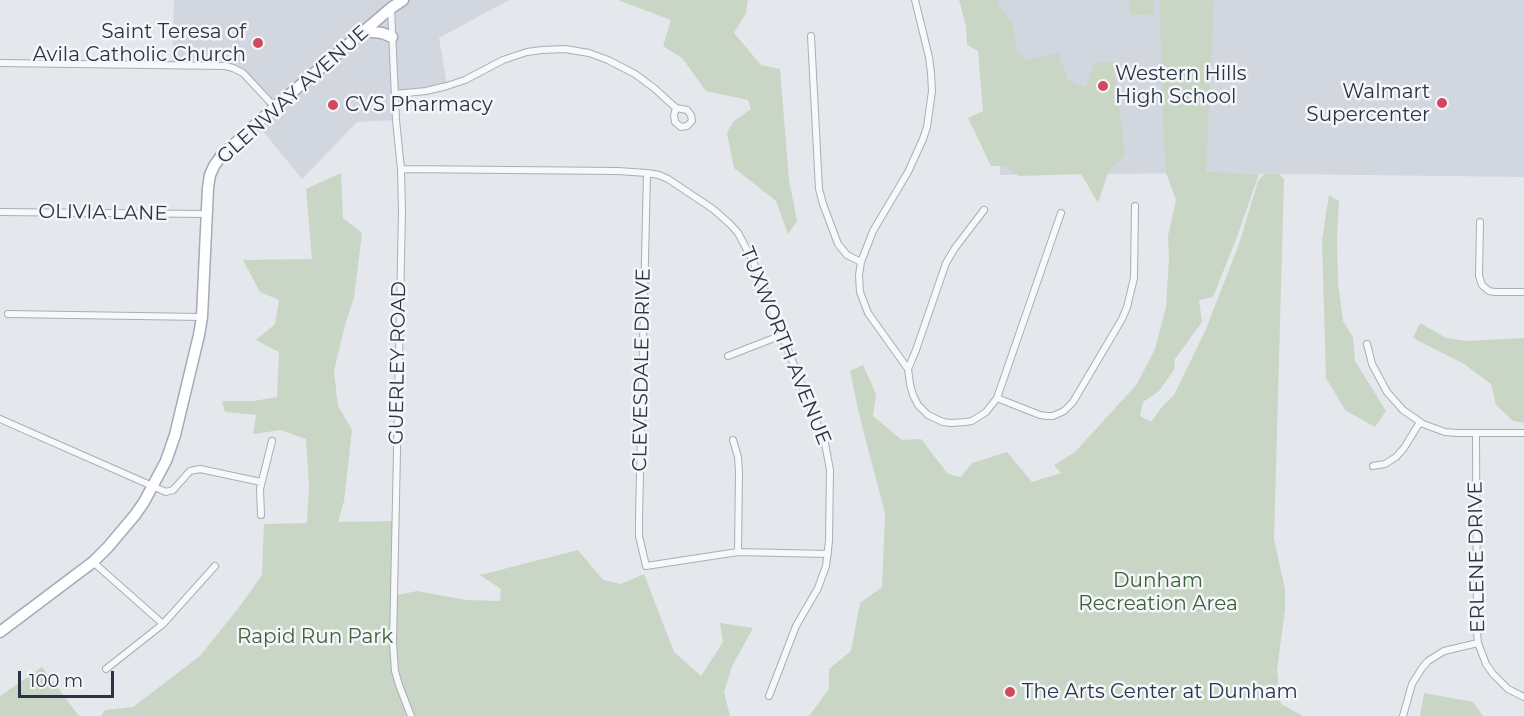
<!DOCTYPE html>
<style>
body{margin:0}
#map{position:relative;width:1524px;height:716px;overflow:hidden;background:#e4e7ec;font-family:Montserrat,sans-serif}
canvas{display:block}
.scale{position:absolute;left:18px;top:671px;width:96px;height:27px;box-sizing:border-box;border:3px solid #2b3445;border-top:0;padding-left:8px;font-size:18px;line-height:21px;white-space:nowrap;color:#2b3445;-webkit-text-stroke:4px #f4f6f9;paint-order:stroke}
</style>
<div id="map">
<canvas width="1524" height="716"></canvas>
<div class="scale">100 m</div>
</div>
<script>
const ctx = document.querySelector('canvas').getContext('2d');
ctx.lineJoin = 'round';
function paint(path, color) {
  ctx.fillStyle = color;
  ctx.fill(path, 'evenodd');
}
function shape(rows) {
  const path = new Path2D();
  for (const r of rows) {
    path.moveTo(r[0], r[1]);
    for (let i = 2; i < r.length; i += 2) path.lineTo(r[i], r[i + 1]);
  }
  return path;
}
function trace(path, color, width, dash) {
  ctx.strokeStyle = color;
  ctx.lineWidth = width;
  ctx.lineCap = dash ? 'butt' : 'round';
  ctx.setLineDash(dash || []);
  ctx.stroke(path);
}
function drawText(font, color, halo, rows, align = 'center') {
  ctx.font = font + ' Montserrat,sans-serif';
  ctx.lineWidth = 5;
  ctx.setLineDash([]);
  ctx.textBaseline = 'middle';
  ctx.strokeStyle = halo;
  ctx.fillStyle = color;
  for (const [text, x, y, turn = 0] of rows) {
    ctx.save();
    ctx.translate(x, y);
    ctx.rotate((+turn || 0) * Math.PI / 180);
    ctx.textAlign = isNaN(turn) ? turn : align;
    if (halo) ctx.strokeText(text, 0, 0);
    ctx.fillText(text, 0, 0);
    ctx.restore();
  }
}
const built = shape([
 [174,0,509,0,439,38,447,86,395,94,396,120,357,122,302,179,257,124,276,107,247,77,233,68,172,66],
 [991,0,1524,0,1524,177,1206,173,1000,175]
]);
const green = shape([
 [618,0,748,0,746,13,734,33,761,65,780,69,789,180,797,221,788,234,776,201,734,168,727,133,733,122,751,109,748,100,706,91,682,58,663,46,671,20],
 [959,0,998,0,998,5,1012,22,1016,48,1024,60,1058,53,1068,80,1086,87,1095,62,1114,62,1125,155,1109,170,1098,203,1081,174,1019,176,1004,166,991,166,968,118,983,111,978,51,967,45,966,26],
 [1130,0,1154,0,1154,14,1130,15],
 [1160,0,1214,0,1206,172,1259,174,1237,237,1213,297,1199,300,1202,322,1175,359,1174,370,1159,391,1143,402,1140,416,1151,422,1162,407,1174,395,1206,329,1239,244,1258,181,1264,174,1279,174,1284,179,1274,539,1285,589,1285,609,1277,671,1281,704,1303,716,809,716,829,689,829,669,851,651,860,603,882,587,885,513,859,414,850,371,863,365,876,394,873,416,902,440,921,439,948,474,961,477,972,463,1007,452,1032,482,1061,473,1054,465,1075,452,1137,384,1155,349,1166,307,1169,258,1168,236,1176,200,1166,173,1162,103],
 [341,173,343,218,362,233,354,297,345,325,334,371,338,406,352,430,344,501,338,522,394,521,393,596,417,591,466,600,500,601,501,589,480,575,578,550,603,580,621,584,644,574,674,652,701,676,723,642,720,623,753,628,732,666,724,692,730,716,101,716,105,710,133,707,200,656,240,606,262,575,264,524,307,523,309,486,306,439,281,430,253,434,256,415,225,412,222,401,254,401,277,397,279,352,256,340,275,324,279,300,260,292,243,260,312,259,306,189],
 [1329,195,1339,201,1337,238,1338,283,1343,321,1353,337,1355,361,1386,411,1375,427,1345,410,1326,378,1322,240],
 [1420,323,1446,338,1467,341,1524,338,1524,423,1513,421,1496,405,1491,384,1464,364,1413,338],
 [42,667,79,716,0,716,0,696],
 [1424,693,1473,702,1483,716,1420,716]
]);
const street = shape([
 [915,0,929,57,931,73,932,91,927,127,923,139,908,172,873,231,861,262,859,275,860,292,868,313,908,369,910,384,913,395,918,405,928,415,943,422,951,423,966,422,972,421,986,412,997,398,1061,213],
 [391,8,396,120,401,169,402,212,393,643,395,671,399,685,411,716],
 [811,36,819,189,823,204,838,244,847,255,861,262],
 [0,63,225,66,233,68,243,73,270,102,276,106],
 [395,94,426,91,447,86,465,80,503,60,527,52,542,50,565,49,589,53,608,60,635,74,654,88,676,108,687,110,691,115,692,121,687,126,681,127,675,122,674,115,676,108],
 [401,169,618,171,647,173,659,175,668,179,713,209,730,224,738,233,753,261,816,421,825,443,830,470,829,541,826,566,818,588,796,626,769,696],
 [647,173,639,517,639,536,646,566,738,552,828,554],
 [0,212,206,214],
 [1480,222,1479,276,1482,285,1489,291,1495,292,1524,292],
 [8,314,202,317],
 [1367,344,1372,364,1387,392,1403,410,1423,424,1445,432,1457,433,1524,433],
 [728,356,782,335],
 [908,369,916,350,946,263,955,248,984,210],
 [997,398,1040,415,1047,416,1053,416,1064,411,1073,402,1122,319,1127,307,1134,278,1135,206],
 [0,419,166,492,173,490,190,471,200,469,261,482],
 [1476,434,1477,632,1478,643,1486,664,1493,674,1508,689,1524,697],
 [733,440,738,457,739,472,738,552],
 [1373,466,1385,464,1396,457,1404,448,1420,422],
 [261,515,260,489,272,441],
 [93,562,163,624],
 [106,669,163,624,215,566],
 [1403,716,1412,684,1422,668,1428,661,1444,651,1478,643]
]);
const primary = shape([
 [364,31,382,33,392,37],
 [0,632,93,562,108,547,135,515,144,502,166,461,175,435,199,335,202,317,208,188,210,175,214,166,221,156,276,106,391,8,403,0]
]);
const markers = [
 [258,43,6,"#d1495b"],
 [1103,86,6,"#d1495b"],
 [1442,103,6,"#d1495b"],
 [333,105,6,"#d1495b"],
 [1010,692,6,"#d1495b"]
];
const poiNames = [
 ["Saint Teresa of",246,32,"right"],
 ["Avila Catholic Church",246,55,"right"],
 ["Western Hills",1115,74],
 ["High School",1115,97],
 ["Walmart",1430,92,"right"],
 ["Supercenter",1430,115,"right"],
 ["CVS Pharmacy",345,105],
 ["The Arts Center at Dunham",1022,692]
];
const streetNames = [
 ["GLENWAY AVENUE",293,95,-42],
 ["OLIVIA LANE",103,213,1],
 ["TUXWORTH AVENUE",785,346,68],
 ["GUERLEY ROAD",398,363,-89],
 ["CLEVESDALE DRIVE",642,370,-89],
 ["ERLENE DRIVE",1477,557,-91]
];
const parkNames = [
 ["Dunham",1158,581],
 ["Recreation Area",1158,604],
 ["Rapid Run Park",315,637]
];
paint(built, '#d2d6de');
paint(green, '#c9d6c5');
trace(street, '#a9aeb7', 8);
trace(primary, '#a3abb8', 13);
trace(street, '#f7f8fa', 6);
trace(primary, '#fff', 10);
for (const [x, y, r, color] of markers) {
  const dot = new Path2D();
  dot.arc(x, y, r, 0, 2 * Math.PI);
  ctx.fillStyle = color;
  ctx.fill(dot);
  trace(dot, '#f4f6f9', 2);
}
drawText('20px', '#2b3445', '#f4f6f9', poiNames, 'left');
drawText('20px', '#2b3445', '#f4f6f9', streetNames);
drawText('20px', '#3f6138', '#f4f6f9', parkNames);
</script>
